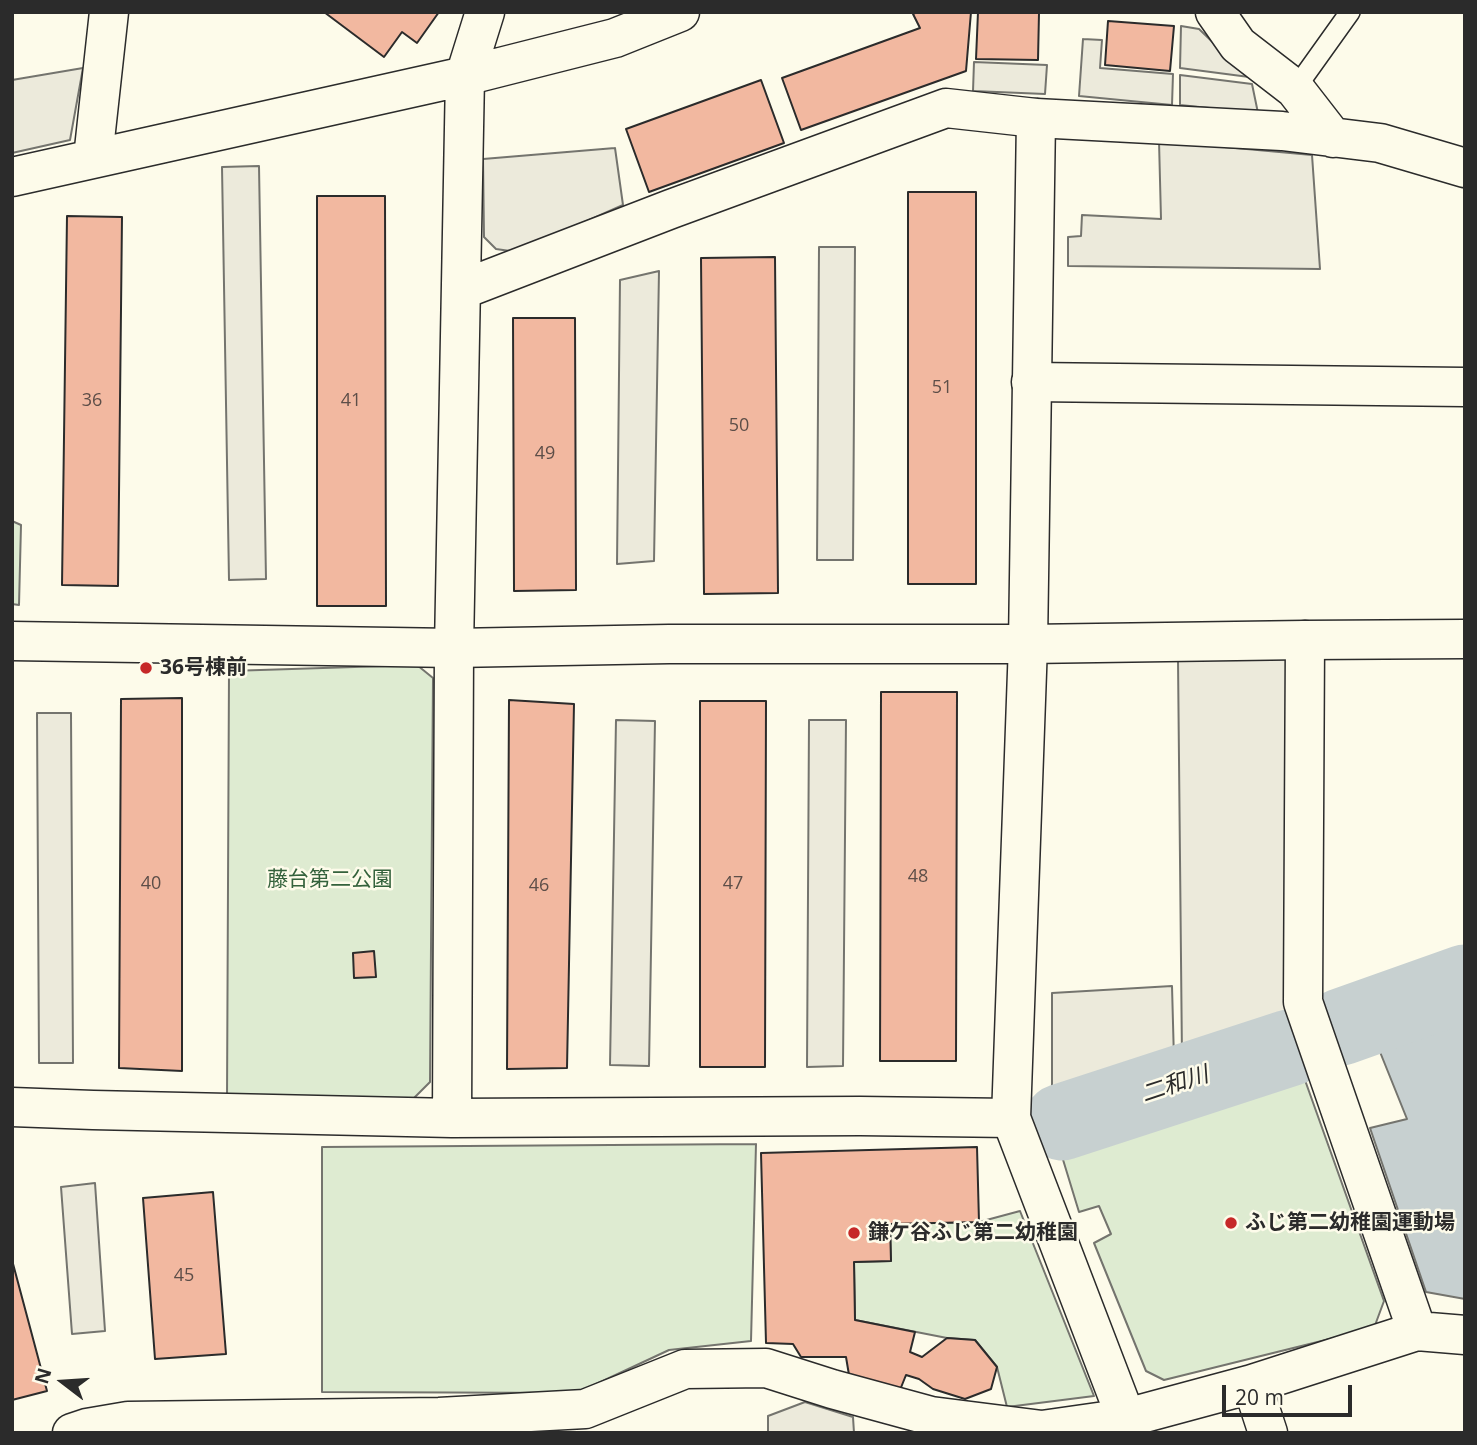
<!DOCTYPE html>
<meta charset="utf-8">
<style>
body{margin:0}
#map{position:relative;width:1477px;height:1445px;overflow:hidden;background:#fdfbea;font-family:"Open Sans",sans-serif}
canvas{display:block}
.frame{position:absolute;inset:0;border:14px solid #2b2b2b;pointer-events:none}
.north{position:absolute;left:28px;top:1347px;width:70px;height:70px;-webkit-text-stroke:5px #fdfbea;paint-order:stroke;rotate:287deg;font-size:19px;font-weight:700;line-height:28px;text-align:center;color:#2b2b2b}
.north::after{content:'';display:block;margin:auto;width:24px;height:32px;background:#2b2b2b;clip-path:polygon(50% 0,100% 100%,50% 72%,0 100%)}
.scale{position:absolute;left:1222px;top:1385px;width:130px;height:32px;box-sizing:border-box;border:4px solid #2b2b2b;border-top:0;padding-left:9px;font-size:21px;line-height:24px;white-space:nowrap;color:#2b2b2b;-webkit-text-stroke:5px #fdfbea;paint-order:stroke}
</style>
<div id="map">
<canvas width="1477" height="1445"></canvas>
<div class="frame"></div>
<div class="north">N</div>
<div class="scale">20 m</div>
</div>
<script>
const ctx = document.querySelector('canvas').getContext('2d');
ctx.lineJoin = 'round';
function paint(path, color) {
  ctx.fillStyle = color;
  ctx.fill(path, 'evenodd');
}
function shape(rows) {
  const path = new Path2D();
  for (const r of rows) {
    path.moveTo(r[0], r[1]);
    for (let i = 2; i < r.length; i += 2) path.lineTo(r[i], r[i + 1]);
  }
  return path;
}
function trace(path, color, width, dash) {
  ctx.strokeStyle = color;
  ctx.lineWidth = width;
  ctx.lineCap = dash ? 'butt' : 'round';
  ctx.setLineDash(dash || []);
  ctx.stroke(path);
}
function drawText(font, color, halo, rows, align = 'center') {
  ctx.font = font + ' "Open Sans","Noto Sans JP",sans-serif';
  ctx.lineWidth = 5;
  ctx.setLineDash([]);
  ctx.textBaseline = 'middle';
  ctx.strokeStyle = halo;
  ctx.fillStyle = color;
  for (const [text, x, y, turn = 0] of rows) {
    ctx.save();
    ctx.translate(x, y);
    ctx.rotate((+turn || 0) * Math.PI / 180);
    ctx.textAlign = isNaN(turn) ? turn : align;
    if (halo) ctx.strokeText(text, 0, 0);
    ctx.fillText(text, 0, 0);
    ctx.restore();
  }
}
const green = shape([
 [12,521,21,525,19,605,12,604,12,521],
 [417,665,433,678,430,1082,414,1098,227,1098,229,671,417,665],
 [1296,1055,1384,1301,1374,1328,1164,1380,1146,1371,1094,1243,1111,1234,1099,1206,1079,1212,1057,1140,1296,1055],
 [756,1144,751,1341,669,1350,577,1393,322,1392,322,1147,756,1144],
 [1020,1211,1094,1396,1007,1407,997,1367,975,1340,947,1338,855,1320,854,1262,891,1261,890,1224,979,1222,1020,1211]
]);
const parking = shape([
 [1181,26,1199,29,1249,77,1180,68,1181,26],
 [1083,39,1102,40,1100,68,1173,74,1172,105,1079,96,1083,39],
 [974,62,1047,65,1045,94,973,91,974,62],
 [83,68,70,140,12,153,12,80,83,68],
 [1180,75,1252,84,1258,113,1180,105,1180,75],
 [1159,141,1312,155,1320,269,1068,266,1068,237,1081,236,1082,215,1161,219,1159,141],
 [615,148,623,205,517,252,496,249,484,237,483,159,615,148],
 [259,166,266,579,229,580,222,167,259,166],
 [819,247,855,247,853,560,817,560,819,247],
 [659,271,654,561,617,564,620,280,659,271],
 [1286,658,1290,1020,1182,1059,1178,660,1286,658],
 [37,713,71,713,73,1063,39,1063,37,713],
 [616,720,655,721,649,1066,610,1065,616,720],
 [809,720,846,720,843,1066,807,1067,809,720],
 [1172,986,1174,1060,1052,1095,1052,993,1172,986],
 [95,1183,105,1331,72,1334,61,1187,95,1183],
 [805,1402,853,1417,854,1433,768,1433,768,1416,805,1402]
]);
const water = shape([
 [1465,1009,1465,1299,1426,1292,1370,1128,1407,1119,1376,1042,1465,1009]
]);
const river = shape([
 [1341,1027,1465,983],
 [1062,1122,1289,1048]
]);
const building = shape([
 [324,12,439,12,417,43,402,32,384,57,324,12],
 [917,12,971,12,966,71,801,130,782,78,920,28,913,14,917,12],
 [978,12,1039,13,1038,60,976,59,978,12],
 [1108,21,1174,26,1170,71,1105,65,1108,21],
 [761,80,784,143,649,192,626,129,761,80],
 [908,192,976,192,976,584,908,584,908,192],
 [317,196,385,196,386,606,317,606,317,196],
 [67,216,122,217,118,586,62,585,67,216],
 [775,257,778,593,704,594,701,258,775,257],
 [513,318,575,318,576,590,514,591,513,318],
 [881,692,957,692,956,1061,880,1061,881,692],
 [182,698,182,1071,119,1068,121,699,182,698],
 [509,700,574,704,567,1068,507,1069,509,700],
 [700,701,766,701,765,1067,700,1067,700,701],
 [374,951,376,977,354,978,353,953,374,951],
 [977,1147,979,1222,890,1224,891,1261,854,1262,855,1320,915,1332,910,1352,922,1357,947,1338,975,1340,997,1367,991,1389,965,1399,933,1389,919,1379,906,1375,900,1390,849,1375,846,1357,801,1357,793,1344,766,1343,761,1153,977,1147],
 [213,1192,226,1354,155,1359,143,1198,213,1192],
 [12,1260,47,1391,12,1400,12,1260]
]);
const service = shape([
 [1295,89,1350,12]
]);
const minor = shape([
 [1215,12,1238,45,1295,89,1333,138],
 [93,158,109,12],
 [12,177,465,76,615,38,680,12],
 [461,290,671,209,946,108,1036,118,1282,131,1380,143,1465,168],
 [1031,382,1465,387],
 [1305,640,1303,1002,1417,1331],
 [12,1107,93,1110,452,1118,860,1116,1011,1118],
 [452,1118,454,648,465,76,485,12],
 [1252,1384,1268,1433],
 [1126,1418,1252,1384,1417,1331,1465,1335]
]);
const tertiary = shape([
 [12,641,454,648,669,644,1028,644,1305,640,1465,639],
 [72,1433,87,1428,128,1421,439,1417,585,1409,685,1369,766,1368,832,1389,931,1416,1042,1430,1126,1418,1011,1118,1028,644,1036,118]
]);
const markers = [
 [146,668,7,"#c62828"],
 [1231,1223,7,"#c62828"],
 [854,1233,7,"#c62828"]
];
const numberNames = [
 ["51",942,388],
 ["36",92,401],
 ["41",351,401],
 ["50",739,426],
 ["49",545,454],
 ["48",918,877],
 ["40",151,884],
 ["47",733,884],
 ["46",539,886],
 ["45",184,1276]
];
const poiNames = [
 ["36号棟前",160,668],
 ["ふじ第二幼稚園運動場",1245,1223],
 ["鎌ケ谷ふじ第二幼稚園",868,1233]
];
const parkNames = [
 ["藤台第二公園",330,880]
];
const waterNames = [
 ["二和川",1175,1085,-18]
];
paint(green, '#deebd1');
trace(green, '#74746e', 2);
paint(parking, '#eceadb');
trace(parking, '#74746e', 2);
paint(water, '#c7d0d0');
trace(water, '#74746e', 2);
trace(river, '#c7d0d0', 77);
paint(building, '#f2b8a0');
trace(building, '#2b2b2b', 2);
trace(service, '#2b2b2b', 22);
trace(minor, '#2b2b2b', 41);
trace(tertiary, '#2b2b2b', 41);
trace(service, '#fdfbea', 19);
trace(minor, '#fdfbea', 38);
trace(tertiary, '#fdfbea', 38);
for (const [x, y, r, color] of markers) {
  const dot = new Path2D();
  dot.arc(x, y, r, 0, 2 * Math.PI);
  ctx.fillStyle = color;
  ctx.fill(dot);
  trace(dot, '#fdfbea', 2.5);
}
drawText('18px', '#5d4e48', null, numberNames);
drawText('bold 21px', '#2b2b2b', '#fdfbea', poiNames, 'left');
drawText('21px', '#34623c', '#fdfbea', parkNames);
drawText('italic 23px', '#2b2b2b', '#fdfbea', waterNames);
</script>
